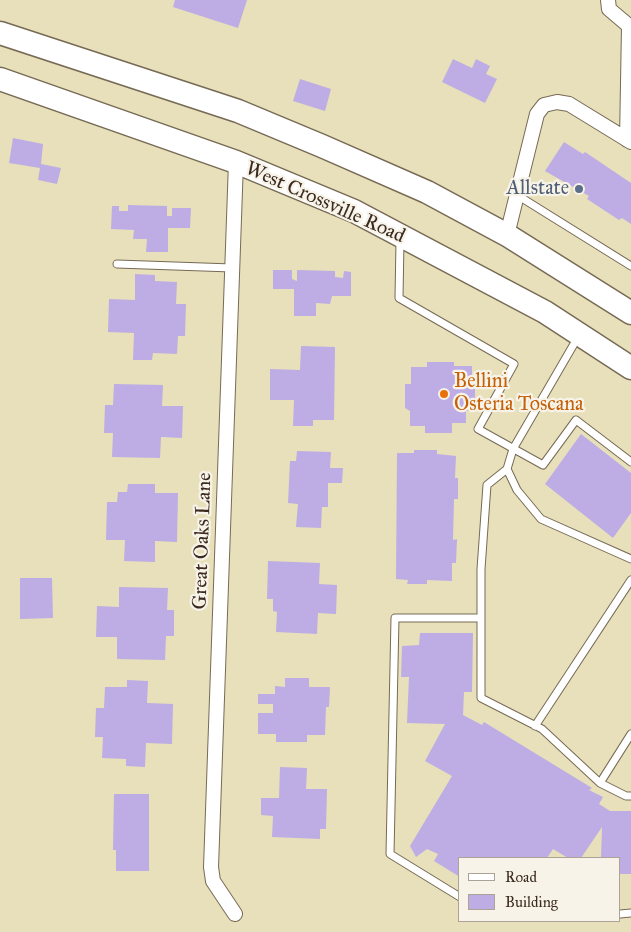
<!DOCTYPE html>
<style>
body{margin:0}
#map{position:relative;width:631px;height:932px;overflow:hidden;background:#e7e0bb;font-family:"IM FELL Great Primer",serif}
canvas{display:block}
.legend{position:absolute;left:458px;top:857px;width:162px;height:65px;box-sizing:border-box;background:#f7f3e8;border:1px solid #aca397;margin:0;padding:6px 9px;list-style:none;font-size:15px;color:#3b2a1e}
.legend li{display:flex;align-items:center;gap:10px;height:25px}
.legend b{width:25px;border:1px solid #aca397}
</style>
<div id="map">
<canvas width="631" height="932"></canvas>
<ul class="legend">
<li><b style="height:6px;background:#fff"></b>Road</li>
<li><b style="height:14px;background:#bdade4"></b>Building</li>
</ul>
</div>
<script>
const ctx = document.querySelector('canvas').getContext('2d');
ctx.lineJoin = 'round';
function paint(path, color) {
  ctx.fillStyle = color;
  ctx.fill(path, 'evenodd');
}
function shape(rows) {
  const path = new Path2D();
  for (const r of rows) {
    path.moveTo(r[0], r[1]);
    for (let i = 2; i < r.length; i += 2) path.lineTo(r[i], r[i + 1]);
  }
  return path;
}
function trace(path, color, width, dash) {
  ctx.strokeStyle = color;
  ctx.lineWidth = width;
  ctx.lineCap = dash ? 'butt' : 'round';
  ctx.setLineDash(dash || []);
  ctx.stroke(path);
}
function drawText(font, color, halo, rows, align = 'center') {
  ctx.font = font + ' "IM FELL Great Primer",serif';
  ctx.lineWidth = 4.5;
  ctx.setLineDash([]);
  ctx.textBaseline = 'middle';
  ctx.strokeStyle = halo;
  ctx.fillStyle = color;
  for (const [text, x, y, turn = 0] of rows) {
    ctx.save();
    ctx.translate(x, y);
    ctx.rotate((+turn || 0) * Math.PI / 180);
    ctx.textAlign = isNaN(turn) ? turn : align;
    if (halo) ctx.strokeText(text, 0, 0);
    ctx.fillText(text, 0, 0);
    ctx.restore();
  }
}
const building = shape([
 [175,0,247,0,238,28,173,7],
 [453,59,472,68,476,59,490,66,486,74,497,79,485,103,442,82],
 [300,79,331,89,325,111,293,101],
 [13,138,43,144,41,164,61,168,57,184,38,180,40,168,9,163],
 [564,142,583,154,585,152,631,183,631,224,622,218,619,220,587,199,589,196,545,171],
 [128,205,167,206,167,216,172,216,172,208,191,208,190,228,168,228,168,252,146,252,147,239,133,239,134,230,111,229,112,206,119,206,119,211,128,211],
 [273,270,292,270,292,279,297,281,297,270,335,271,335,277,343,278,344,271,351,272,351,296,332,296,330,304,316,303,316,316,294,316,294,289,273,289],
 [135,274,155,275,155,281,177,282,176,304,186,304,185,336,178,336,177,354,153,353,152,360,133,360,134,333,108,332,109,299,135,300],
 [301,346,335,347,334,420,313,420,313,426,293,426,294,400,270,400,270,369,300,370],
 [427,362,454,362,454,366,472,366,472,384,475,384,475,411,466,411,466,423,452,423,452,433,425,433,425,426,410,426,410,411,405,408,405,384,411,384,411,367,427,367],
 [114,384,163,385,162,406,183,406,182,438,161,437,160,458,112,457,113,433,104,433,105,405,113,405],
 [581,434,631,473,631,513,613,538,545,484],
 [414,450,437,450,437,454,456,456,455,478,458,478,458,499,454,499,453,540,457,539,456,563,452,563,452,581,427,580,427,584,407,584,408,580,396,579,397,453,414,453],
 [297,451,331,452,330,468,343,468,342,483,328,483,328,507,322,507,321,528,296,527,298,504,288,503,290,461,296,461],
 [128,484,155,484,155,493,178,493,177,542,155,541,155,562,124,561,125,540,106,540,107,502,117,502,118,492,127,492],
 [268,561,320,563,319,584,337,585,336,614,318,613,317,634,276,632,277,612,273,611,273,599,267,599],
 [20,578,52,578,53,618,20,619],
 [119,587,168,588,167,610,174,610,174,636,166,636,165,660,117,659,117,637,96,637,97,606,119,607],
 [420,633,473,633,472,692,464,692,463,715,482,725,484,722,592,788,589,790,603,797,599,804,610,811,631,811,631,874,620,874,620,858,601,858,602,827,581,858,568,858,553,849,547,858,460,858,460,877,434,861,438,854,427,849,416,857,410,846,452,776,425,761,445,724,407,723,409,677,401,677,402,646,419,645],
 [285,678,309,678,309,687,330,687,329,707,326,707,325,735,307,735,307,742,276,742,276,734,258,734,258,713,273,713,273,704,258,704,258,694,275,694,275,686,285,687],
 [127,680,148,681,147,703,173,704,172,744,146,743,145,767,126,766,126,759,102,758,103,737,95,737,96,708,104,708,105,687,127,687],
 [280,767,307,768,306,789,327,789,326,829,320,829,320,839,272,837,273,816,261,815,261,798,279,798],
 [114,794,149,794,149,871,116,871,116,850,113,850]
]);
const lane = shape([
 [517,195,631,266],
 [400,241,399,298,514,364,478,429,543,465,576,420,631,462],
 [117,264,232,268],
 [578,337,513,449,507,469,517,490,541,519,631,559],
 [507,469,487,485,481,569,481,698,542,729,600,783,626,796,631,796],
 [535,726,631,580],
 [600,783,631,734],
 [460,897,390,854,395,618,481,618],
 [620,914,631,913]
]);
const street = shape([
 [608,0,609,9,629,26,627,140],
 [507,235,537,114,544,105,557,102,569,104,631,142],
 [235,914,213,881,211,867,236,162]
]);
const primary = shape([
 [0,33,238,111,322,146,427,192,507,235,631,313],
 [0,79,236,162,354,211,545,312,631,368]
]);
const markers = [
 [579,189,5,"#5c6f8a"],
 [444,394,5,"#e8710a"]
];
const serviceNames = [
 ["Allstate",569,189]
];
const streetNames = [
 ["West Crossville Road",325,203,24],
 ["Great Oaks Lane",203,541,-88]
];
const foodNames = [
 ["Bellini",454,382],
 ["Osteria Toscana",454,405]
];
paint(building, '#bdade4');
trace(lane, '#776a55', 9);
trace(street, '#776a55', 16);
trace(primary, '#776a55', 25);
trace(lane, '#fff', 7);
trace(street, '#fff', 14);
trace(primary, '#fff', 22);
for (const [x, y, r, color] of markers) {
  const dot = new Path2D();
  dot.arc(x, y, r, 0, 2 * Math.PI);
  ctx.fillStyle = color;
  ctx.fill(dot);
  trace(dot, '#f7f3e8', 2);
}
drawText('20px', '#4e5e75', '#f7f3e8', serviceNames, 'right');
drawText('20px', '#3b2a1e', '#f7f3e8', streetNames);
drawText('20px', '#c56008', '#f7f3e8', foodNames, 'left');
</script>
